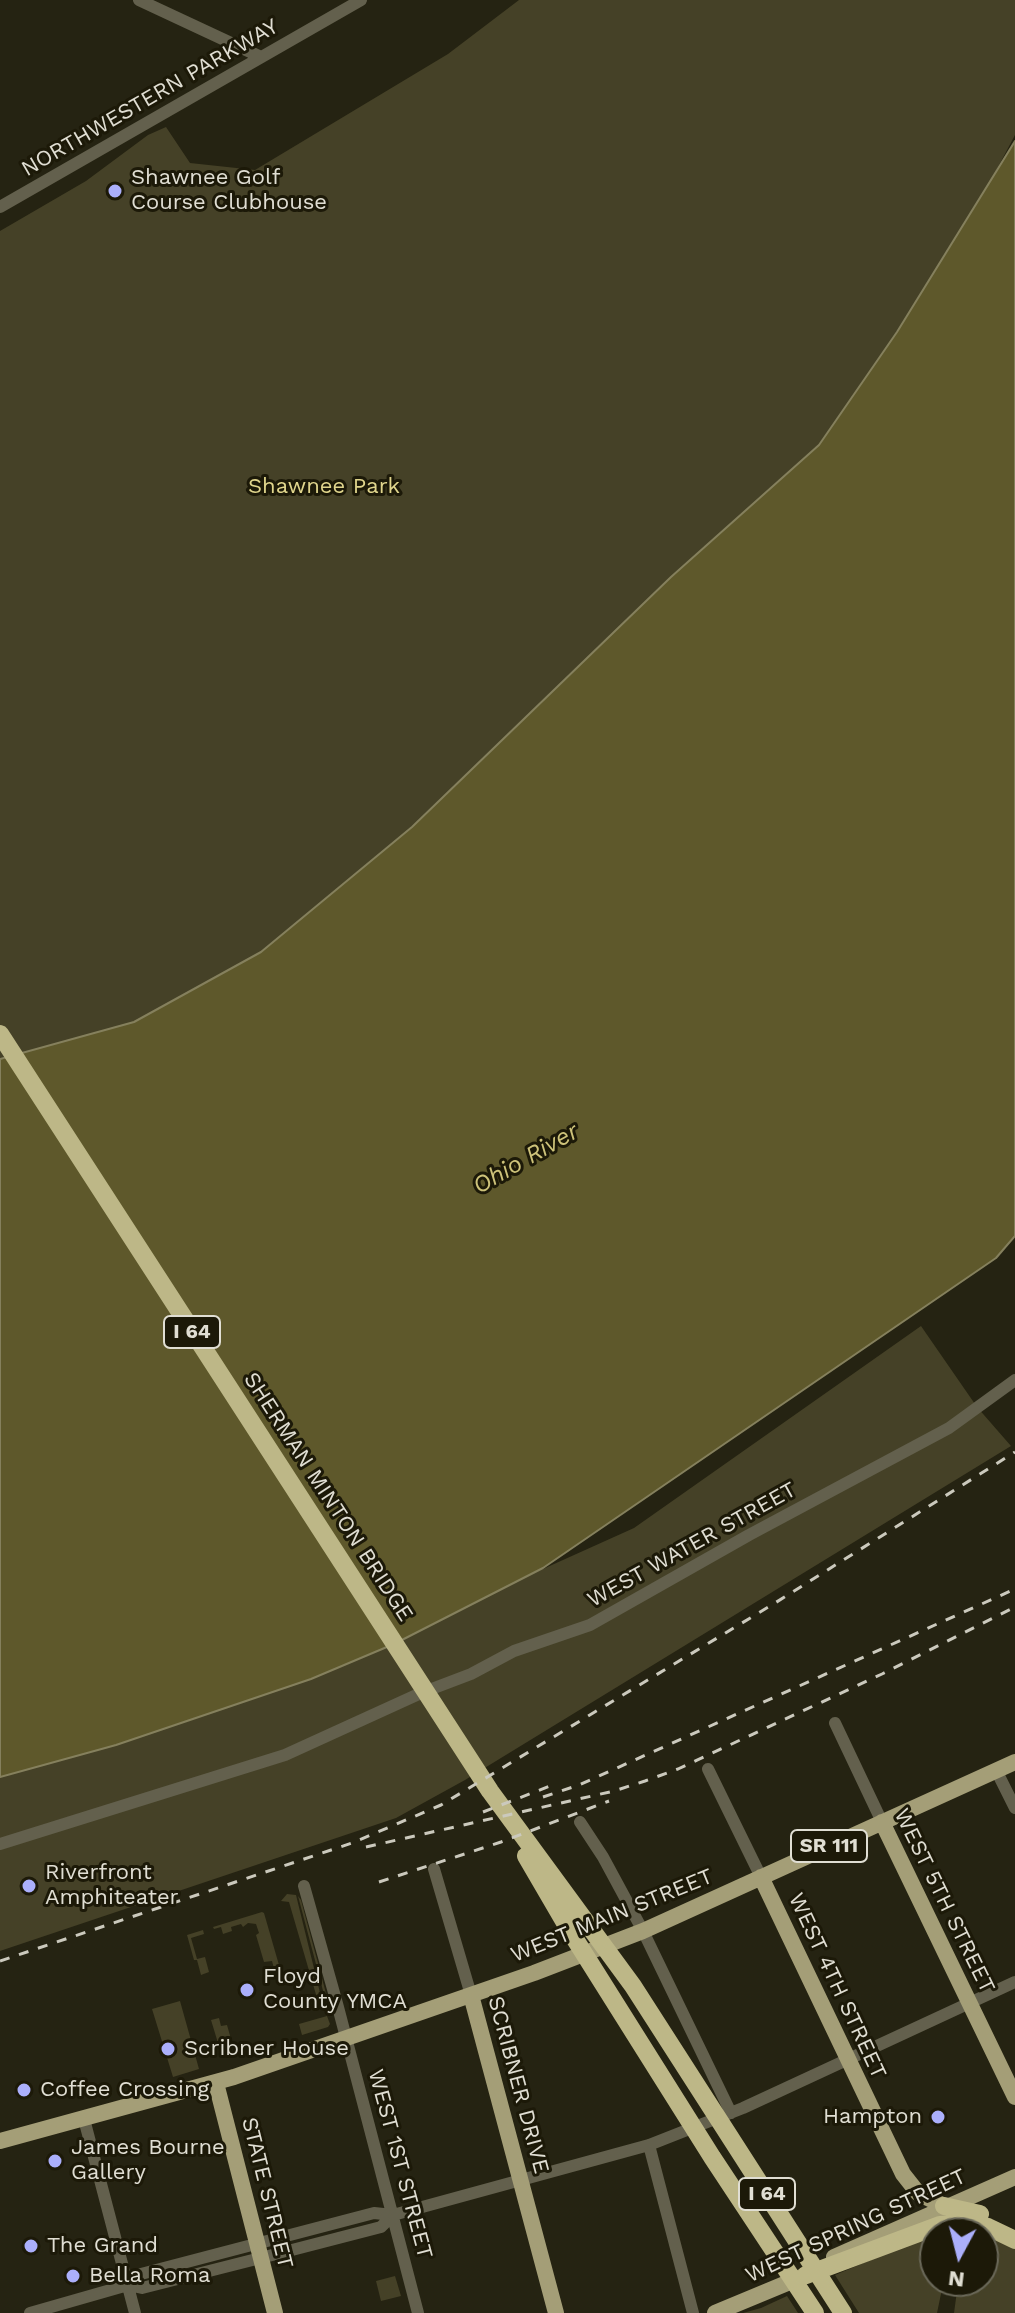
<!DOCTYPE html>
<style>
body{margin:0}
#map{position:relative;width:1015px;height:2313px;overflow:hidden;background:#252312;font-family:"Work Sans",sans-serif}
canvas{display:block}
.north{position:absolute;left:919px;top:2217px;width:80px;height:80px;box-sizing:border-box;background:#1c1908;border:2px solid #6a6859;border-radius:50%;rotate:187deg;font-size:22px;font-weight:700;line-height:32px;text-align:center;color:#e0ded3}
.north::after{content:'';display:block;margin:auto;width:28px;height:36px;background:#abaffb;clip-path:polygon(50% 0,100% 100%,50% 72%,0 100%)}
</style>
<div id="map">
<canvas width="1015" height="2313"></canvas>
<div class="north">N</div>
</div>
<script>
const ctx = document.querySelector('canvas').getContext('2d');
ctx.lineJoin = 'round';
function paint(path, color) {
  ctx.fillStyle = color;
  ctx.fill(path, 'evenodd');
}
function shape(rows) {
  const path = new Path2D();
  for (const r of rows) {
    path.moveTo(r[0], r[1]);
    for (let i = 2; i < r.length; i += 2) path.lineTo(r[i], r[i + 1]);
  }
  return path;
}
function trace(path, color, width, dash) {
  ctx.strokeStyle = color;
  ctx.lineWidth = width;
  ctx.lineCap = dash ? 'butt' : 'round';
  ctx.setLineDash(dash || []);
  ctx.stroke(path);
}
function drawText(font, color, halo, rows, align = 'center') {
  ctx.font = font + ' "Work Sans",sans-serif';
  ctx.lineWidth = 6;
  ctx.setLineDash([]);
  ctx.textBaseline = 'middle';
  ctx.strokeStyle = halo;
  ctx.fillStyle = color;
  for (const [text, x, y, turn = 0] of rows) {
    ctx.save();
    ctx.translate(x, y);
    ctx.rotate((+turn || 0) * Math.PI / 180);
    ctx.textAlign = isNaN(turn) ? turn : align;
    if (halo) ctx.strokeText(text, 0, 0);
    ctx.fillText(text, 0, 0);
    ctx.restore();
  }
}
const green = shape([
 [519,0,1015,0,1015,135,912,329,771,516,584,696,261,952,134,1022,0,1059,0,231,86,181,148,135,166,127,190,163,255,170,448,54],
 [921,1326,977,1407,1011,1446,465,1780,396,1818,0,1951,0,1777,116,1745,311,1679,394,1644,523,1578,634,1528],
 [287,1894,296,1895,323,2005,315,2007,311,2003,317,1998,289,1902,281,1901],
 [298,1896,301,1900,327,1997,326,2002],
 [262,1912,264,1913,283,1979,277,1980,272,1961,264,1962,256,1935,259,1933,256,1924,248,1923,243,1927,241,1924,231,1927,232,1931,223,1934,221,1927,214,1929,213,1927],
 [203,1930,204,1934,191,1938,197,1959,205,1957,209,1972,201,1975,197,1960,194,1960,187,1935],
 [180,2001,199,2069,173,2077,152,2009],
 [327,2016,330,2024,328,2027,302,2035,299,2024],
 [219,2018,221,2026,227,2025,231,2039,218,2043,211,2020],
 [951,2229,970,2229,989,2233,1015,2248,1015,2313,954,2313,957,2291,942,2289,937,2313,859,2313,835,2275,935,2233,935,2281,983,2281,983,2233,935,2233],
 [395,2276,401,2296,381,2301,376,2281],
 [787,2296,798,2313,743,2313,761,2308]
]);
const water = shape([
 [1015,141,1015,1236,996,1258,543,1568,394,1644,311,1679,116,1745,0,1777,0,1059,134,1022,261,952,412,827,671,577,819,445,897,332,1015,141]
]);
const minor = shape([
 [139,0,261,57],
 [0,207,361,0],
 [835,1723,882,1822],
 [708,1769,761,1877],
 [996,1770,1015,1808],
 [580,1822,603,1857,643,1931,731,2113],
 [0,1844,285,1755,421,1693,471,1674,514,1651,590,1625,749,1535,949,1428,1015,1380],
 [434,1869,471,1995],
 [304,1886,338,2007,418,2313],
 [84,2119,135,2313],
 [649,2145,693,2313],
 [128,2285,142,2288,292,2250,381,2227,393,2215],
 [30,2313,128,2285,141,2274,374,2213,393,2215,649,2145,743,2108,1015,1982]
]);
const major = shape([
 [882,1822,1015,2097],
 [761,1877,903,2174,918,2193,944,2206],
 [471,1995,556,2313],
 [216,2083,275,2313],
 [0,2141,234,2077,534,1973,643,1931,1015,1762],
 [834,2257,1015,2177],
 [715,2313,804,2276]
]);
const highway = shape([
 [0,1034,490,1791,633,1986,843,2313],
 [526,1856,568,1928,712,2157,815,2313],
 [944,2206,980,2214],
 [806,2275,940,2225,972,2223,988,2227,1015,2240]
]);
const rail = shape([
 [543,1797,579,1785,1015,1589],
 [483,1812,550,1786],
 [366,1847,614,1791,645,1781,678,1769,882,1674,1015,1607],
 [379,1882,501,1842,609,1801],
 [0,1961,352,1843,441,1805,775,1603,1015,1452]
]);
const markers = [
 [115,191,8,"#abaffb"],
 [29,1886,8,"#abaffb"],
 [247,1990,8,"#abaffb"],
 [168,2049,8,"#abaffb"],
 [24,2090,8,"#abaffb"],
 [938,2117,8,"#abaffb"],
 [55,2161,8,"#abaffb"],
 [31,2246,8,"#abaffb"],
 [73,2276,8,"#abaffb"]
];
const shields = [
 [192,1332,56],
 [829,1846,76],
 [767,2194,56]
];
const shieldNames = [
 ["I 64",192,1332],
 ["SR 111",829,1846],
 ["I 64",767,2194]
];
const streetNames = [
 ["NORTHWESTERN PARKWAY",150,98,-30],
 ["SHERMAN MINTON BRIDGE",328,1497,57],
 ["WEST WATER STREET",692,1545,-29],
 ["WEST 5TH STREET",944,1901,64],
 ["WEST MAIN STREET",612,1916,-22],
 ["WEST 4TH STREET",837,1986,65],
 ["SCRIBNER DRIVE",518,2085,75],
 ["WEST 1ST STREET",400,2164,75],
 ["STATE STREET",267,2193,76],
 ["WEST SPRING STREET",856,2226,-25]
];
const poiNames = [
 ["Shawnee Golf",131,178],
 ["Course Clubhouse",131,203],
 ["Riverfront",45,1873],
 ["Amphiteater",45,1898],
 ["Floyd",263,1977],
 ["County YMCA",263,2002],
 ["Scribner House",184,2049],
 ["Coffee Crossing",40,2090],
 ["Hampton",922,2117,"right"],
 ["James Bourne",71,2148],
 ["Gallery",71,2173],
 ["The Grand",47,2246],
 ["Bella Roma",89,2276]
];
const parkNames = [
 ["Shawnee Park",324,487]
];
const waterNames = [
 ["Ohio River",526,1159,-30]
];
paint(green, '#454127');
paint(water, '#5e582b');
trace(water, '#85805d', 2);
trace(minor, '#63604d', 12);
trace(major, '#a49e77', 16);
trace(highway, '#bdb787', 18);
trace(rail, '#cbc9bd', 3, [10, 10]);
for (const [x, y, r, color] of markers) {
  const dot = new Path2D();
  dot.arc(x, y, r, 0, 2 * Math.PI);
  ctx.fillStyle = color;
  ctx.fill(dot);
  trace(dot, '#1c1908', 3);
}
for (const [x, y, w] of shields) {
  const box = new Path2D();
  box.roundRect(x - w / 2, y - 16, w, 32, 6);
  ctx.fillStyle = '#1c1908';
  ctx.fill(box);
  trace(box, '#e0ded3', 2);
}
drawText('bold 20px', '#e0ded3', null, shieldNames);
drawText('22px', '#e0ded3', '#1c1908', streetNames);
drawText('22px', '#e0ded3', '#1c1908', poiNames, 'left');
drawText('22px', '#e0d58c', '#1c1908', parkNames);
drawText('italic 24px', '#cec37a', '#1c1908', waterNames);
</script>
